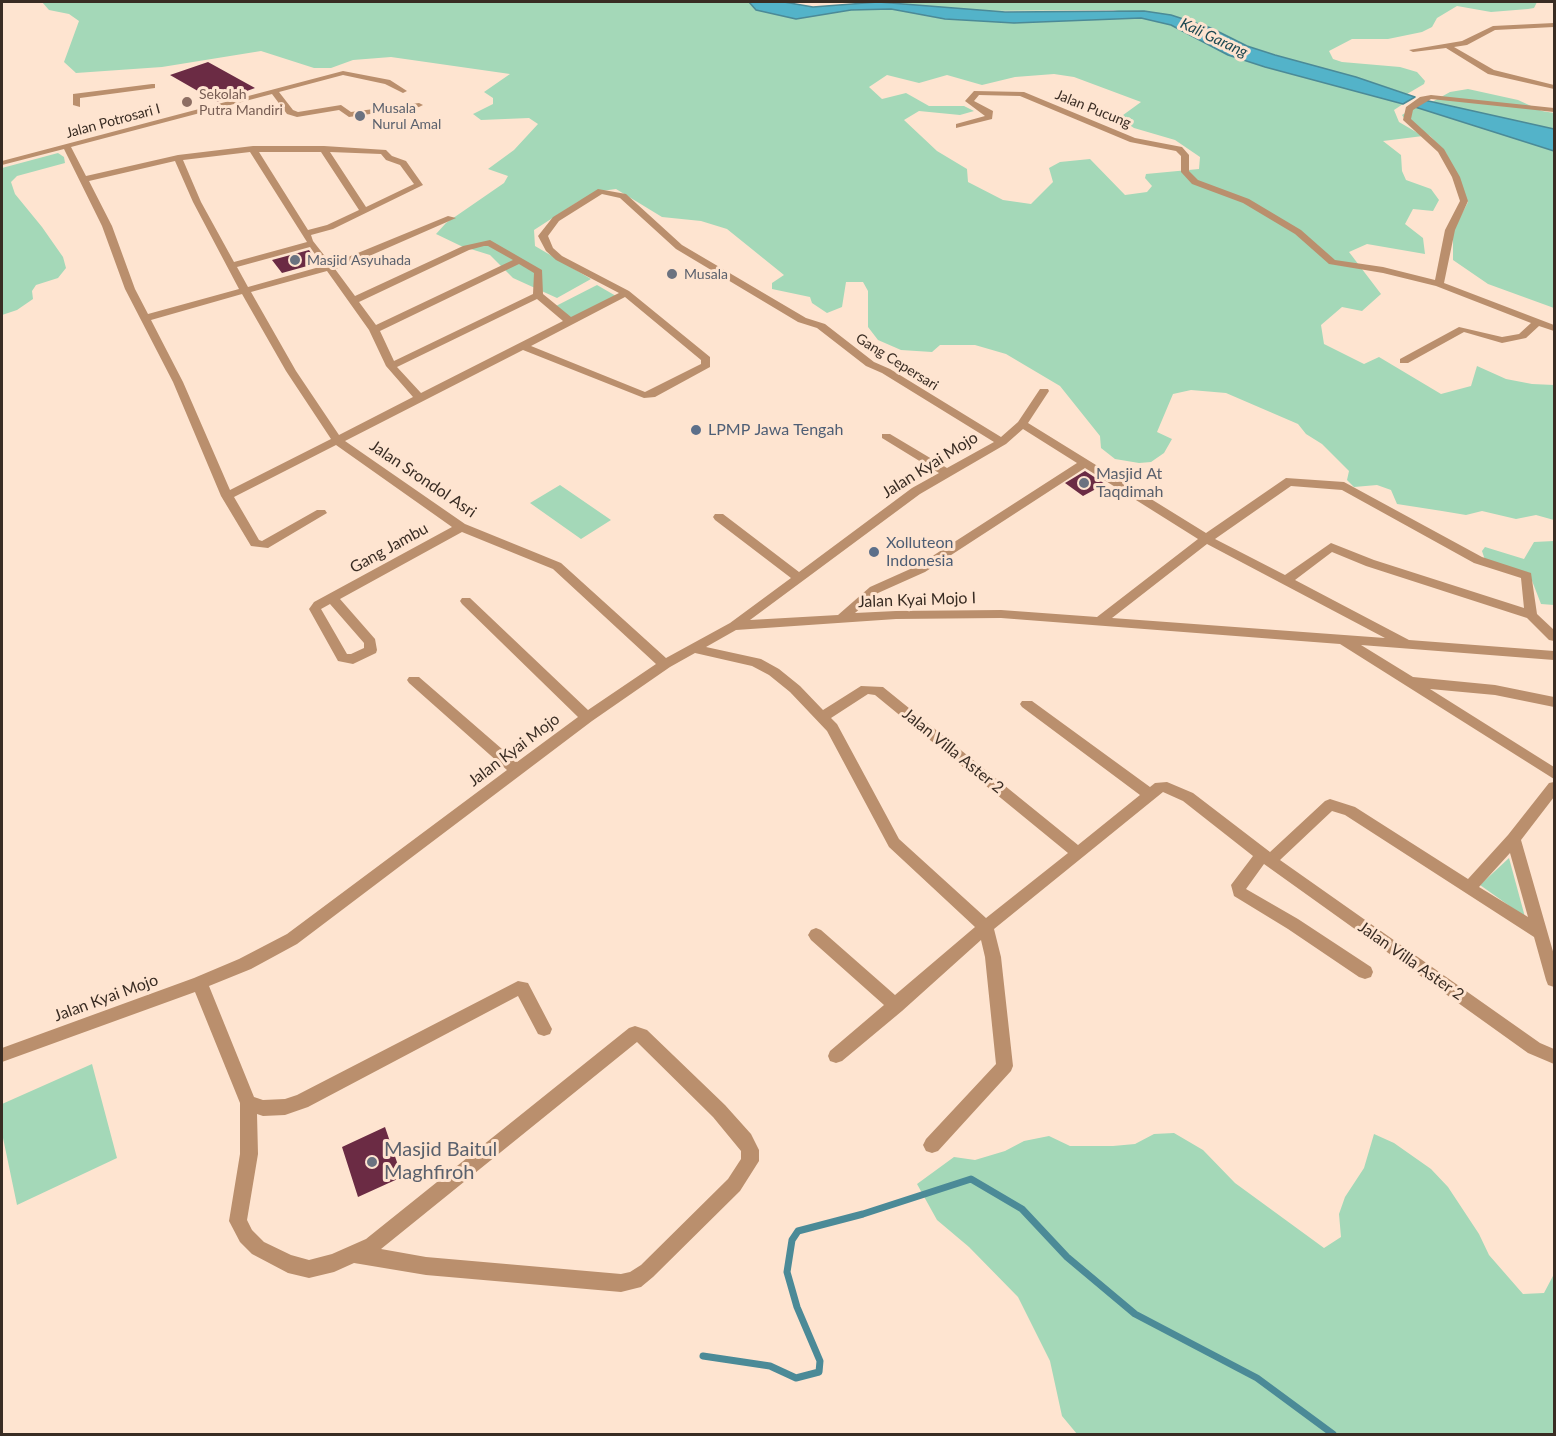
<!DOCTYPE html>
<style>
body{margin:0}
#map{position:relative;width:1556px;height:1436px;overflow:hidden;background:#fee4d0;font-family:Lato,sans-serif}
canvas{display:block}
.frame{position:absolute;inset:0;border:3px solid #392c23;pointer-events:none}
</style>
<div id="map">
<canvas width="1556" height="1436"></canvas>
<div class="frame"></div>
</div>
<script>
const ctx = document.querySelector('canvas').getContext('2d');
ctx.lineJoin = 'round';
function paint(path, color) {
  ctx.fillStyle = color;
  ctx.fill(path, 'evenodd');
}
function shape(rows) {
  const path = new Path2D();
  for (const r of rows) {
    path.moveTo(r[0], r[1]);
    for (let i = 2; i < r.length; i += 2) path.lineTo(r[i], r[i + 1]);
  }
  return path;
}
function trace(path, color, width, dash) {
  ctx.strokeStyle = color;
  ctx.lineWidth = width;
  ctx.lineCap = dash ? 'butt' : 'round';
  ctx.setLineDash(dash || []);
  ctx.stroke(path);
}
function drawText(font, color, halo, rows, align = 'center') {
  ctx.font = font + ' Lato,sans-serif';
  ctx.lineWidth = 6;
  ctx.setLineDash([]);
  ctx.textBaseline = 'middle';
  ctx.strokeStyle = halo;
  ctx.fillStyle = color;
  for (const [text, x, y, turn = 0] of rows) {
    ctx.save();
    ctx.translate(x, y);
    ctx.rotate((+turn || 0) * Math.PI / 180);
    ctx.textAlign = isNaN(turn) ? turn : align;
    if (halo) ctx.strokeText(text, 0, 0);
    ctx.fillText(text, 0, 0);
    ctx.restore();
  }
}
const green = shape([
 [42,2,749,2,756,10,796,19,851,10,891,9,945,19,1014,23,1141,18,1171,24,1228,55,1265,67,1403,104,1394,110,1399,122,1423,136,1383,141,1401,155,1402,171,1406,180,1431,189,1439,200,1433,211,1413,209,1405,224,1423,238,1425,254,1367,244,1349,252,1381,294,1362,311,1342,307,1321,325,1324,344,1364,364,1379,357,1441,394,1471,386,1477,366,1506,379,1532,384,1554,385,1554,520,1536,515,1516,519,1482,511,1466,515,1442,511,1397,504,1391,490,1377,485,1354,487,1347,480,1349,471,1322,444,1306,434,1298,424,1226,393,1191,390,1173,394,1157,432,1172,439,1164,453,1151,462,1139,463,1115,459,1101,448,1100,436,1060,386,1006,354,975,345,940,345,932,352,901,350,878,340,868,327,868,291,863,282,846,282,842,307,827,313,812,303,810,297,772,289,772,283,784,275,727,229,701,221,662,217,616,189,601,191,579,201,534,230,535,246,591,279,557,298,513,278,490,255,461,246,436,234,446,223,504,183,508,176,488,169,514,150,538,124,529,118,481,120,473,114,493,104,493,98,484,92,510,74,391,57,353,60,331,68,314,68,261,51,162,67,76,73,64,62,79,21,69,14,49,10],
 [1054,74,1074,77,1141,102,1119,118,1134,128,1175,140,1200,157,1199,169,1146,174,1145,178,1152,186,1147,192,1125,195,1090,159,1060,162,1049,168,1053,182,1031,204,1003,200,968,182,967,169,937,151,904,120,919,111,960,115,974,111,964,106,929,106,906,93,882,99,869,87,887,75,919,83,947,75,982,85,1015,77],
 [878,2,1537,2,1534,8,1528,9,1491,12,1457,6,1437,18,1432,27,1422,32,1388,39,1352,39,1329,51,1333,59,1342,62,1400,67,1417,72,1425,81,1424,84,1407,94,1356,77,1275,55,1247,46,1211,28,1113,10,971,11],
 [1468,89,1518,100,1542,111,1554,113,1554,129,1432,102,1450,92],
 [1415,107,1554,151,1554,308,1488,284,1453,260,1453,231,1468,202,1446,153,1430,136,1406,121,1402,115],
 [58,153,64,157,65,163,17,176,11,182,15,194,42,227,63,257,66,268,58,278,36,285,32,291,33,299,17,310,2,315,2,168],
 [597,285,616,296,572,318,554,307],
 [560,485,611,520,581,539,530,503],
 [1554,541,1554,605,1541,604,1529,573,1485,560,1482,551,1485,547,1524,559,1534,542],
 [1509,858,1525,917,1480,885],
 [92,1064,117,1158,17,1205,2,1133,2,1104],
 [1174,1133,1203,1150,1235,1183,1324,1248,1341,1237,1339,1214,1345,1197,1364,1168,1374,1134,1394,1143,1431,1169,1448,1187,1479,1234,1489,1255,1523,1294,1544,1293,1554,1274,1554,1434,1077,1434,1062,1416,1050,1361,1018,1297,969,1247,937,1220,917,1184,954,1157,975,1160,1005,1151,1024,1141,1049,1136,1070,1146,1113,1146,1135,1144,1154,1134]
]);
const water = shape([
 [749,2,784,2,813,7,878,2,1005,12,1144,11,1171,15,1211,28,1247,46,1275,55,1356,77,1415,97,1403,104,1265,67,1228,55,1171,25,1141,18,1014,23,945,19,891,9,851,10,796,19,756,10,749,2],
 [1424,100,1554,129,1554,151,1415,107,1424,100]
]);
const stream = shape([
 [703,1356,770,1366,796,1378,819,1372,820,1361,797,1307,787,1272,792,1240,798,1231,863,1214,971,1179,1022,1209,1067,1257,1135,1314,1257,1378,1333,1434]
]);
const building = shape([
 [208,62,255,88,217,102,170,75],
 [309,250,318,263,282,273,272,260],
 [1085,471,1105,484,1083,496,1065,483],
 [385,1127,402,1177,358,1197,342,1147]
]);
const minor = shape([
 [1554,23,1554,27,1495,30,1467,45,1454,47,1494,70,1554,85,1554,89,1488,74,1446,48,1413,52,1409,50,1462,41,1493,26,1554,23],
 [343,71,390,80,407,91,403,93,385,84,343,75,279,92,293,110,298,112,341,105,351,112,419,103,423,105,419,107,349,117,339,110,297,117,287,114,272,94,71,147,86,176,178,155,253,146,324,146,386,150,392,156,406,161,423,185,333,229,311,235,313,241,331,264,448,216,456,218,351,264,335,269,355,296,463,246,490,240,542,270,543,294,571,317,619,293,556,260,546,251,538,236,553,217,598,189,626,194,682,245,806,318,825,324,874,362,890,369,1001,437,1018,422,1040,389,1048,389,1049,391,1028,423,1206,533,1286,478,1344,482,1482,557,1531,573,1537,614,1554,630,1554,641,1549,640,1527,618,1366,566,1332,552,1295,580,1409,640,1554,651,1554,660,1361,645,1413,677,1495,685,1554,697,1554,707,1495,695,1430,689,1554,767,1554,779,1340,644,1001,618,896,619,736,630,706,647,761,659,779,669,800,686,823,710,861,686,883,687,1078,845,1140,795,1022,707,1020,704,1022,701,1032,701,1150,787,1155,783,1167,782,1193,793,1270,852,1325,801,1330,799,1355,807,1468,879,1508,835,1549,783,1554,782,1554,797,1521,840,1554,955,1554,987,1548,985,1546,980,1534,937,1345,815,1332,811,1280,860,1540,1043,1554,1049,1554,1064,1528,1053,1264,864,1246,889,1298,919,1371,967,1373,972,1371,977,1365,979,1359,977,1288,929,1234,896,1231,885,1253,856,1183,801,1163,792,994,929,1001,957,1013,1066,1011,1071,938,1151,932,1153,926,1151,923,1145,926,1139,996,1064,985,957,981,940,902,1011,842,1061,836,1063,830,1061,828,1056,830,1051,884,1005,811,940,808,935,811,930,816,928,821,930,895,995,975,927,889,847,827,731,790,692,769,675,752,666,695,653,670,667,592,721,297,944,251,969,209,986,254,1097,263,1100,285,1099,297,1095,518,981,528,983,552,1029,550,1034,544,1036,538,1034,518,996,308,1107,285,1115,263,1116,257,1114,258,1154,247,1220,252,1230,264,1242,291,1255,309,1260,332,1254,366,1239,629,1028,635,1026,647,1030,725,1105,751,1134,759,1150,759,1161,740,1191,653,1277,641,1287,621,1292,426,1275,354,1263,334,1272,309,1278,288,1273,252,1254,240,1242,229,1221,240,1154,240,1103,195,992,2,1062,2,1048,194,978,239,959,287,934,507,770,409,683,407,680,409,677,419,677,517,762,578,717,462,604,460,601,462,598,470,598,588,710,656,664,553,569,462,532,340,599,375,639,377,650,376,653,353,664,338,661,309,609,314,602,452,527,336,445,234,497,259,540,262,541,317,510,325,510,327,513,268,548,251,546,221,496,173,382,125,289,102,226,64,149,2,165,2,161,343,71],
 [250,152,307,242,234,262,201,202,183,160,250,152],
 [259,152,321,152,359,210,327,225,308,230,259,152],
 [330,152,381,154,386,160,400,165,414,184,366,207,330,152],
 [175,161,193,202,239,289,148,314,135,289,112,226,89,181,175,161],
 [602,194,620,198,676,249,798,322,817,328,866,366,882,373,994,442,947,468,890,434,882,434,882,438,939,473,912,488,799,572,723,514,715,514,713,517,715,520,791,578,730,623,666,658,561,563,465,524,345,441,523,350,644,398,655,397,710,367,710,357,629,291,562,256,553,248,548,236,559,221,602,194],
 [484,246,488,246,513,260,376,325,359,302,469,250,484,246],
 [310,247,323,266,248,287,237,267,310,247],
 [519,264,534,273,533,294,394,361,380,331,519,264],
 [327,271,369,330,386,366,413,397,339,435,296,371,251,292,327,271],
 [242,294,286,371,331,439,230,490,183,382,151,320,242,294],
 [625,297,701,360,701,364,645,392,531,346,625,297],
 [537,299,563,321,421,393,397,367,537,299],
 [1023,429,1077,463,917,566,870,587,838,615,750,620,920,494,1006,444,1023,429],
 [1085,468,1198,539,1097,617,1001,610,896,611,855,613,878,593,925,572,1085,468],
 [1291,486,1342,490,1474,563,1521,578,1524,608,1374,560,1331,543,1285,575,1215,539,1291,486],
 [1207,544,1385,638,1112,618,1207,544],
 [330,604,364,643,364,648,351,654,347,654,321,609,330,604],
 [868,694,875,695,1068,853,986,918,899,839,837,724,831,718,868,694],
 [1510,853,1528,917,1479,887,1510,853],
 [637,1042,713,1117,741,1151,741,1159,728,1179,641,1265,630,1272,621,1274,426,1257,381,1249,637,1042],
 [152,84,155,84,155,88,80,98,80,107,73,105,73,94,152,84],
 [974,91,1024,92,1135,138,1182,147,1189,155,1189,171,1198,180,1249,199,1301,230,1335,260,1383,267,1435,280,1445,230,1460,201,1452,177,1438,152,1403,120,1406,107,1420,97,1431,95,1554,108,1554,112,1431,99,1413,110,1411,119,1444,149,1460,177,1468,201,1455,230,1444,283,1554,325,1554,331,1539,326,1526,338,1502,343,1464,332,1408,363,1400,363,1400,359,1459,327,1502,337,1519,334,1531,323,1436,286,1383,273,1329,264,1295,234,1243,203,1192,184,1181,172,1181,156,1176,151,1130,142,1020,96,979,95,974,101,993,111,992,119,956,128,956,124,985,116,965,101,974,91]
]);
const markers = [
 [187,102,6,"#8d6e63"],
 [360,116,6,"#6b7280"],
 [295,260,6,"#6b7280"],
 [672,274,6,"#6b7280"],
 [696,430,6,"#5c6f8a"],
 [1084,483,6,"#6b7280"],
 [874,552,6,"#5c6f8a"],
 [372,1162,6,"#6b7280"]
];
const farEducationnames = [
 ["Sekolah",199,94],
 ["Putra Mandiri",199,110]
];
const farWorshipnames = [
 ["Musala",372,108],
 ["Nurul Amal",372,124],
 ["Masjid Asyuhada",307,260],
 ["Musala",684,274]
];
const farStreetnames = [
 ["Jalan Pucung",1093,109,22],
 ["Jalan Potrosari I",113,121,-15],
 ["Gang Cepersari",897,362,32]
];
const farWaternames = [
 ["Kali Garang",1214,38,25]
];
const serviceNames = [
 ["LPMP Jawa Tengah",708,430],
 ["Xolluteon",886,543],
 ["Indonesia",886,561]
];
const streetNames = [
 ["Jalan Kyai Mojo",930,465,-32],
 ["Jalan Srondol Asri",423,479,34],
 ["Gang Jambu",389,548,-29],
 ["Jalan Kyai Mojo I",917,600,-2],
 ["Jalan Kyai Mojo",514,750,-37],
 ["Jalan Villa Aster 2",953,751,39],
 ["Jalan Villa Aster 2",1411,961,35],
 ["Jalan Kyai Mojo",106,998,-20]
];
const worshipNames = [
 ["Masjid At",1096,474],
 ["Taqdimah",1096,492]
];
const nearWorshipnames = [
 ["Masjid Baitul",384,1150],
 ["Maghfiroh",384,1173]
];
paint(green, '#a4d8b8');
paint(water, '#53b3c9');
trace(water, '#4b8a97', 1.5);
trace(stream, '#4b8a97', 7);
paint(building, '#6b2b44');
paint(minor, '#ba8f6d');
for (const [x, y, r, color] of markers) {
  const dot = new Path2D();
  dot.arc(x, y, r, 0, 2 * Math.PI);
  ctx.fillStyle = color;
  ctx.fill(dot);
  trace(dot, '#fee4d0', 2);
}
drawText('14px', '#785e54', '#fee4d0', farEducationnames, 'left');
drawText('14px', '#5b616d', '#fee4d0', farWorshipnames, 'left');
drawText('14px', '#392c23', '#fee4d0', farStreetnames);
drawText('italic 15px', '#1c4851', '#fee4d0', farWaternames);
drawText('16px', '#4e5e75', '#fee4d0', serviceNames, 'left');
drawText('16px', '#392c23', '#fee4d0', streetNames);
drawText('16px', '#5b616d', '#fee4d0', worshipNames, 'left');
drawText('20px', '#5b616d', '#fee4d0', nearWorshipnames, 'left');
</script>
